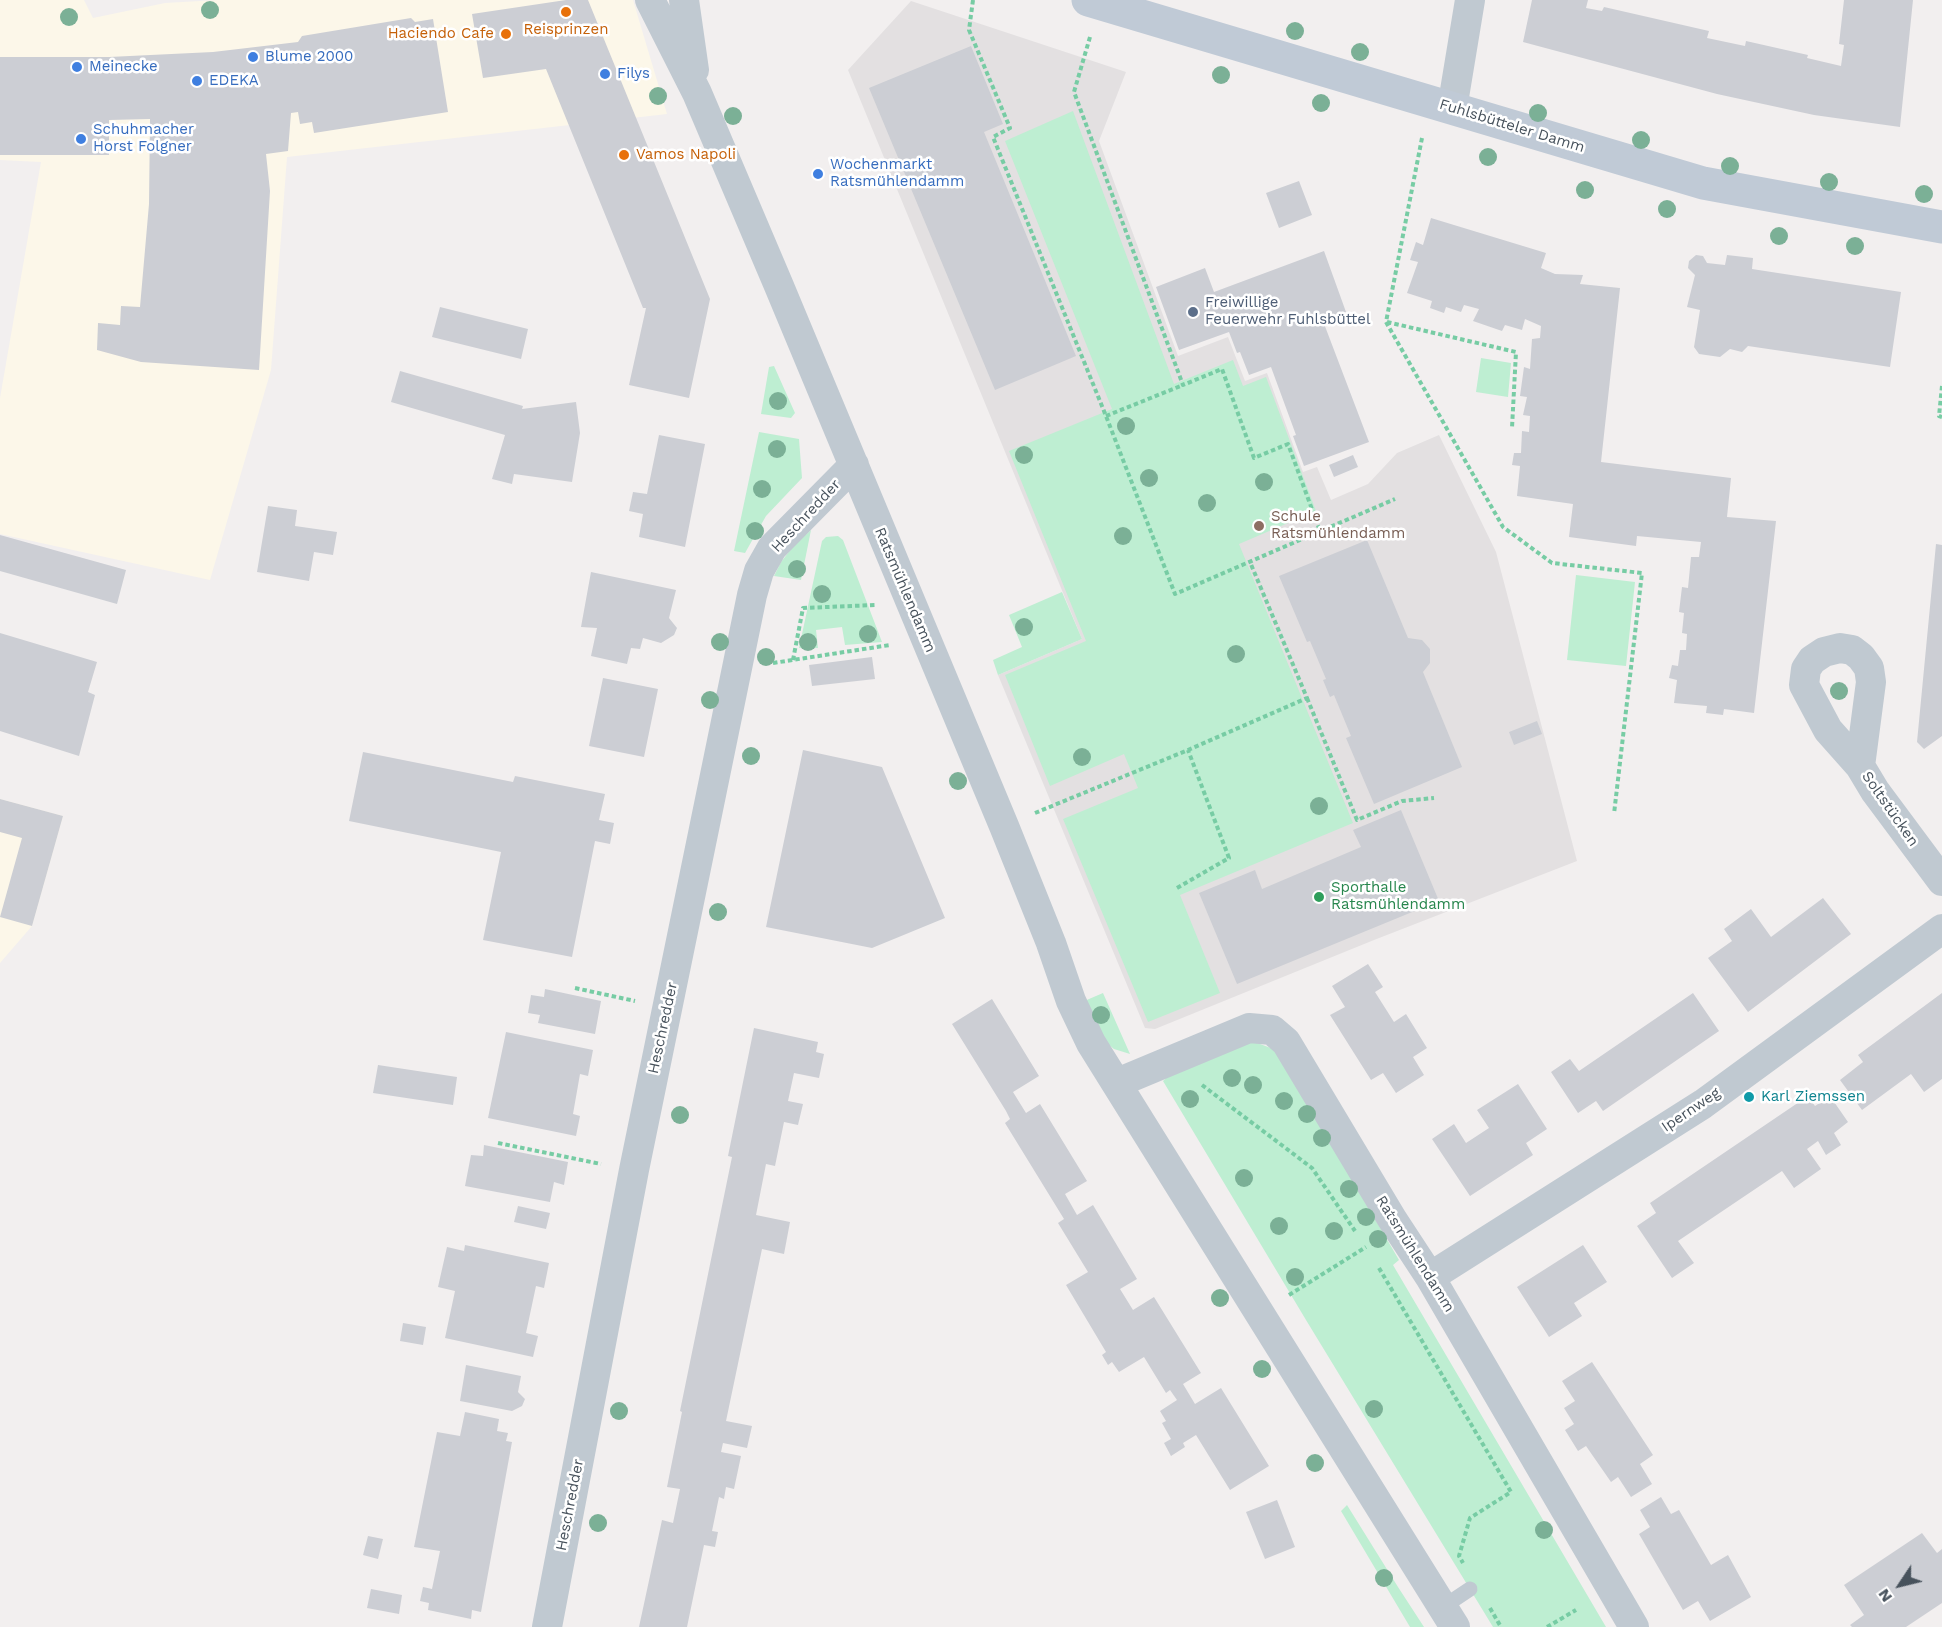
<!DOCTYPE html>
<meta charset="utf-8">
<style>
body{margin:0}
#map{position:relative;width:1942px;height:1627px;overflow:hidden;background:#f2efef;font-family:"Work Sans",sans-serif}
canvas{display:block}
.north{position:absolute;left:1870px;top:1555px;width:60px;height:60px;-webkit-text-stroke:4px #fff;paint-order:stroke;rotate:235deg;font-size:16px;font-weight:700;line-height:24px;text-align:center;color:#47525c}
.north::after{content:'';display:block;margin:auto;width:21px;height:27px;background:#47525c;clip-path:polygon(50% 0,100% 100%,50% 72%,0 100%)}
</style>
<div id="map">
<canvas width="1942" height="1627"></canvas>
<div class="north">N</div>
</div>
<script>
const ctx = document.querySelector('canvas').getContext('2d');
ctx.lineJoin = 'round';
function paint(path, color) {
  ctx.fillStyle = color;
  ctx.fill(path, 'evenodd');
}
function shape(rows) {
  const path = new Path2D();
  for (const r of rows) {
    path.moveTo(r[0], r[1]);
    for (let i = 2; i < r.length; i += 2) path.lineTo(r[i], r[i + 1]);
  }
  return path;
}
function trace(path, color, width, dash) {
  ctx.strokeStyle = color;
  ctx.lineWidth = width;
  ctx.lineCap = dash ? 'butt' : 'round';
  ctx.setLineDash(dash || []);
  ctx.stroke(path);
}
function drawText(font, color, halo, rows, align = 'center') {
  ctx.font = font + ' "Work Sans",sans-serif';
  ctx.lineWidth = 5;
  ctx.setLineDash([]);
  ctx.textBaseline = 'middle';
  ctx.strokeStyle = halo;
  ctx.fillStyle = color;
  for (const [text, x, y, turn = 0] of rows) {
    ctx.save();
    ctx.translate(x, y);
    ctx.rotate((+turn || 0) * Math.PI / 180);
    ctx.textAlign = isNaN(turn) ? turn : align;
    if (halo) ctx.strokeText(text, 0, 0);
    ctx.fillText(text, 0, 0);
    ctx.restore();
  }
}
const commercial = shape([
 [0,0,84,0,93,18,165,3,218,0,633,0,667,114,287,157,271,370,210,580,0,534,0,398,41,162,0,160],
 [0,799,63,816,32,926,0,963]
]);
const education = shape([
 [911,1,1126,72,1099,141,1178,356,1228,337,1245,381,1267,373,1303,472,1317,467,1331,500,1368,484,1397,453,1439,435,1496,552,1577,861,1374,940,1155,1029,1145,1028,998,675,1082,639,848,70]
]);
const green = shape([
 [1073,111,1174,384,1233,360,1243,386,1266,377,1316,511,1239,544,1353,823,1180,895,1220,993,1148,1022,1063,819,1138,788,1124,754,1050,786,1005,675,1086,641,1009,451,1112,409,1005,141],
 [1481,358,1511,363,1508,397,1476,392],
 [774,366,795,413,791,418,761,414,769,367],
 [759,432,799,439,802,478,766,516,745,553,734,551],
 [811,530,801,580,774,576,781,562,795,544],
 [838,536,843,540,882,642,845,645,842,627,816,630,818,648,799,648,822,541,826,537],
 [1576,575,1635,582,1626,666,1567,660],
 [1062,592,1082,639,998,675,993,660,1022,647,1009,615],
 [1103,993,1130,1054,1114,1049,1099,1037,1082,1002],
 [1252,1041,1276,1050,1399,1260,1393,1265,1606,1627,1493,1627,1306,1320,1163,1081,1174,1071],
 [1347,1505,1398,1587,1424,1627,1410,1627,1341,1511]
]);
const building = shape([
 [566,0,588,0,710,299,689,398,629,385,646,308,643,308,546,69,483,78,472,14],
 [1532,0,1588,0,1586,8,1602,11,1604,7,1709,31,1707,38,1745,46,1746,41,1808,55,1807,58,1841,66,1844,45,1839,44,1844,0,1913,0,1900,127,1814,115,1717,94,1523,42],
 [411,18,415,22,433,19,448,112,314,133,312,122,300,124,298,112,291,113,288,151,266,154,270,191,259,370,141,362,97,350,98,323,120,325,121,306,140,307,149,204,150,119,109,120,109,155,0,155,0,57,109,57,213,52,298,42,302,36],
 [971,46,1003,124,984,132,1076,356,995,390,869,88],
 [1299,181,1312,215,1279,228,1266,193],
 [1431,218,1546,253,1541,268,1555,274,1583,275,1580,284,1620,288,1601,462,1731,478,1727,517,1776,521,1754,713,1724,709,1723,715,1706,713,1707,706,1674,703,1677,680,1669,678,1672,665,1678,666,1680,650,1686,650,1687,634,1682,633,1684,613,1679,612,1682,587,1688,588,1691,557,1699,557,1701,542,1637,536,1636,546,1569,537,1573,504,1517,496,1520,466,1512,465,1514,453,1521,453,1522,431,1529,432,1530,416,1523,415,1527,397,1520,396,1524,367,1530,369,1532,339,1540,338,1541,326,1525,319,1522,330,1505,325,1502,331,1473,321,1479,309,1464,305,1461,312,1446,307,1444,313,1430,308,1432,301,1407,293,1418,262,1410,260,1416,242,1423,245],
 [1324,251,1346,312,1323,321,1369,442,1304,466,1293,436,1296,435,1271,367,1249,375,1240,352,1237,353,1229,332,1179,350,1156,287,1205,268,1214,292],
 [1696,255,1703,256,1707,263,1725,265,1727,255,1753,258,1752,269,1901,292,1890,367,1748,346,1742,352,1730,349,1720,357,1699,354,1694,347,1700,310,1687,307,1695,275,1688,268,1689,261],
 [440,307,528,329,521,359,432,337],
 [400,371,523,406,522,409,576,402,580,433,572,482,514,474,512,484,492,479,505,435,391,402],
 [659,435,705,444,685,547,639,537,643,514,629,511,633,492,647,494],
 [1353,455,1358,467,1334,477,1329,465],
 [268,506,297,510,295,526,337,532,333,555,314,552,309,581,257,572],
 [0,535,126,570,117,604,0,571],
 [1367,540,1408,638,1422,640,1430,649,1430,663,1423,672,1462,767,1374,804,1346,738,1351,736,1334,695,1330,697,1323,680,1326,679,1310,641,1307,642,1279,576],
 [1936,544,1942,545,1942,736,1924,749,1917,742],
 [591,572,676,590,669,618,677,628,674,635,661,643,643,638,640,649,631,648,627,664,591,656,597,628,581,627],
 [0,633,97,662,88,692,95,695,79,756,0,731],
 [872,657,875,679,812,686,809,665],
 [603,678,658,689,644,757,589,746],
 [1537,721,1542,734,1514,745,1509,732],
 [803,750,882,767,945,918,872,948,766,927],
 [363,752,513,782,515,776,605,794,599,820,614,823,610,844,595,841,572,957,483,940,501,852,349,821],
 [0,799,63,816,32,926,0,917,22,838,0,832],
 [1401,810,1439,901,1237,984,1199,893,1255,870,1262,889,1361,847,1353,830],
 [1823,898,1851,934,1748,1012,1708,958,1732,941,1724,929,1751,909,1771,937],
 [1368,964,1383,987,1375,992,1394,1022,1406,1014,1427,1048,1413,1057,1424,1075,1396,1093,1383,1073,1371,1080,1330,1015,1345,1007,1332,986],
 [545,989,601,1001,595,1034,538,1023,540,1015,528,1013,531,995,544,997],
 [1693,993,1719,1031,1603,1111,1596,1101,1578,1113,1551,1072,1570,1059,1579,1071],
 [1942,993,1942,1079,1924,1092,1911,1074,1862,1110,1840,1080,1863,1062,1858,1055],
 [992,999,1039,1076,1013,1092,1026,1113,1040,1104,1087,1181,1065,1194,1077,1215,1093,1205,1137,1279,1120,1289,1133,1310,1154,1297,1201,1373,1183,1384,1195,1404,1221,1388,1269,1466,1230,1490,1196,1435,1183,1443,1185,1447,1171,1456,1164,1443,1171,1439,1162,1423,1166,1421,1160,1411,1177,1400,1170,1390,1166,1393,1144,1357,1119,1372,1112,1362,1108,1365,1102,1355,1106,1352,1066,1285,1088,1272,1058,1223,1064,1219,1005,1123,1010,1119,1006,1111,952,1024],
 [754,1028,818,1042,816,1052,824,1054,819,1078,794,1073,788,1101,803,1104,798,1125,784,1122,775,1166,766,1164,756,1215,790,1222,784,1254,762,1249,726,1421,752,1426,747,1448,723,1443,721,1452,741,1456,734,1489,726,1487,724,1499,719,1497,712,1531,718,1532,715,1547,704,1545,687,1627,639,1627,662,1520,673,1523,680,1489,667,1487,682,1412,680,1411,732,1157,728,1156],
 [506,1032,593,1050,588,1076,580,1074,573,1114,580,1116,576,1136,488,1118],
 [378,1065,457,1077,453,1105,373,1093],
 [1518,1084,1547,1129,1526,1143,1533,1155,1470,1196,1432,1139,1454,1124,1466,1143,1489,1128,1477,1110],
 [1808,1096,1815,1106,1830,1096,1848,1122,1834,1133,1841,1145,1826,1155,1818,1141,1807,1149,1821,1169,1794,1188,1782,1171,1678,1241,1694,1263,1672,1278,1637,1226,1656,1213,1650,1203],
 [484,1145,568,1162,564,1185,554,1182,550,1202,465,1186,471,1155,483,1156],
 [518,1206,550,1213,546,1229,514,1222],
 [465,1245,549,1263,544,1288,536,1286,526,1333,538,1336,533,1357,445,1338,455,1291,438,1287,447,1247,464,1251],
 [1583,1245,1607,1282,1574,1303,1582,1316,1549,1337,1517,1287],
 [403,1323,426,1327,423,1345,400,1341],
 [1592,1362,1653,1455,1640,1464,1652,1484,1631,1497,1618,1477,1611,1482,1586,1446,1578,1451,1565,1430,1574,1424,1564,1408,1575,1401,1562,1381],
 [466,1365,521,1376,518,1392,525,1399,522,1406,512,1411,460,1401],
 [465,1412,499,1419,497,1431,508,1433,506,1441,512,1442,481,1612,472,1610,471,1619,428,1610,429,1603,420,1601,423,1587,432,1589,440,1551,414,1547,437,1432,460,1436],
 [1661,1497,1671,1514,1679,1510,1711,1565,1728,1555,1751,1597,1710,1621,1698,1601,1683,1610,1639,1534,1650,1527,1640,1510],
 [1277,1500,1295,1547,1265,1559,1246,1512],
 [1922,1533,1937,1553,1942,1549,1942,1603,1906,1627,1852,1627,1850,1625,1864,1615,1844,1585],
 [368,1536,383,1539,378,1559,363,1555],
 [371,1589,402,1595,399,1614,367,1608]
]);
const path = shape([
 [973,0,969,30,1010,128,993,137,1106,416,1175,594,1395,499],
 [1090,37,1074,92,1183,385,1222,369,1254,458,1288,444,1320,531],
 [1422,138,1386,322,1503,527,1552,563,1642,573,1614,814],
 [1387,322,1516,352,1512,428],
 [1942,386,1939,416,1942,417],
 [1106,416,1183,385],
 [793,660,803,608,875,605],
 [773,663,890,645],
 [1307,698,1357,820,1402,801,1434,798],
 [1035,813,1188,750,1307,698,1250,562],
 [1177,888,1229,858,1188,750],
 [575,988,635,1001],
 [1202,1085,1312,1168,1355,1231],
 [498,1143,601,1164],
 [1379,1268,1511,1492,1470,1518,1459,1556,1463,1563],
 [1289,1295,1366,1247],
 [1490,1608,1501,1627],
 [1547,1627,1576,1610]
]);
const lane = shape([
 [1443,1607,1470,1589]
]);
const street = shape([
 [650,0,697,93,779,286,1004,826,1051,943,1071,1001,1091,1043,1455,1627],
 [684,0,694,70],
 [1452,109,1470,0],
 [1860,766,1828,730,1804,685,1806,669,1812,660,1824,652,1840,648,1852,650,1861,657,1869,668,1871,682,1860,766,1875,791,1942,881],
 [1117,1083,1249,1028,1272,1030,1286,1042,1392,1219,1430,1277,1634,1627],
 [1430,1277,1703,1104,1942,929],
 [547,1627,634,1170,752,595,759,571,772,548,854,465]
]);
const secondary = shape([
 [1088,0,1703,183,1942,227]
]);
const trees = [
 [210,10],
 [69,17],
 [1295,31],
 [1360,52],
 [1221,75],
 [658,96],
 [1321,103],
 [1538,113],
 [733,116],
 [1641,140],
 [1488,157],
 [1730,166],
 [1829,182],
 [1585,190],
 [1924,194],
 [1667,209],
 [1779,236],
 [1855,246],
 [778,401],
 [1126,426],
 [777,449],
 [1024,455],
 [1149,478],
 [1264,482],
 [762,489],
 [1207,503],
 [755,531],
 [1123,536],
 [797,569],
 [822,594],
 [1024,627],
 [868,634],
 [720,642],
 [808,642],
 [1236,654],
 [766,657],
 [1839,691],
 [710,700],
 [751,756],
 [1082,757],
 [958,781],
 [1319,806],
 [718,912],
 [1101,1015],
 [1232,1078],
 [1253,1085],
 [1190,1099],
 [1284,1101],
 [1307,1114],
 [680,1115],
 [1322,1138],
 [1244,1178],
 [1349,1189],
 [1366,1217],
 [1279,1226],
 [1334,1231],
 [1378,1239],
 [1295,1277],
 [1220,1298],
 [1262,1369],
 [1374,1409],
 [619,1411],
 [1315,1463],
 [598,1523],
 [1544,1530],
 [1384,1578]
];
const markers = [
 [566,12,6,"#e8710a"],
 [506,34,6,"#e8710a"],
 [253,57,6,"#3f7fe0"],
 [77,67,6,"#3f7fe0"],
 [605,74,6,"#3f7fe0"],
 [197,81,6,"#3f7fe0"],
 [81,139,6,"#3f7fe0"],
 [624,155,6,"#e8710a"],
 [818,174,6,"#3f7fe0"],
 [1193,312,6,"#5c6f8a"],
 [1259,526,6,"#8d6e63"],
 [1319,897,6,"#2e9e5b"],
 [1749,1097,6,"#0f9aa8"]
];
const foodNames = [
 ["Reisprinzen",566,30],
 ["Haciendo Cafe",494,34,"right"],
 ["Vamos Napoli",636,155,"left"]
];
const shopNames = [
 ["Blume 2000",265,57],
 ["Meinecke",89,67],
 ["Filys",617,74],
 ["EDEKA",209,81],
 ["Schuhmacher",93,130],
 ["Horst Folgner",93,147],
 ["Wochenmarkt",830,165],
 ["Ratsmühlendamm",830,182]
];
const streetNames = [
 ["Fuhlsbütteler Damm",1512,126,17],
 ["Heschredder",806,516,-47],
 ["Ratsmühlendamm",905,590,67],
 ["Soltstücken",1890,809,55],
 ["Heschredder",663,1028,-78],
 ["Ipernweg",1691,1110,-34],
 ["Ratsmühlendamm",1415,1254,58],
 ["Heschredder",570,1505,-79]
];
const serviceNames = [
 ["Freiwillige",1205,303],
 ["Feuerwehr Fuhlsbüttel",1205,320]
];
const educationNames = [
 ["Schule",1271,517],
 ["Ratsmühlendamm",1271,534]
];
const leisureNames = [
 ["Sporthalle",1331,888],
 ["Ratsmühlendamm",1331,905]
];
const cultureNames = [
 ["Karl Ziemssen",1761,1097]
];
paint(commercial, '#fcf7e9');
paint(education, '#e3e0e1');
paint(green, '#beeed2');
paint(building, '#ccced4');
trace(path, '#77cca4', 4, [4.5, 3]);
trace(lane, '#c0c9d1', 15);
trace(street, '#c0c9d1', 30);
trace(secondary, '#c0cad6', 33);
ctx.fillStyle = '#7bb096';
for (const [x, y] of trees) {
  ctx.beginPath();
  ctx.arc(x, y, 9, 0, 2 * Math.PI);
  ctx.fill();
}
for (const [x, y, r, color] of markers) {
  const dot = new Path2D();
  dot.arc(x, y, r, 0, 2 * Math.PI);
  ctx.fillStyle = color;
  ctx.fill(dot);
  trace(dot, '#fff', 2);
}
drawText('15px', '#c56008', '#fff', foodNames);
drawText('15px', '#366cbe', '#fff', shopNames, 'left');
drawText('15px', '#47525c', '#fff', streetNames);
drawText('15px', '#4e5e75', '#fff', serviceNames, 'left');
drawText('15px', '#785e54', '#fff', educationNames, 'left');
drawText('15px', '#27864d', '#fff', leisureNames, 'left');
drawText('15px', '#0d838f', '#fff', cultureNames, 'left');
</script>
